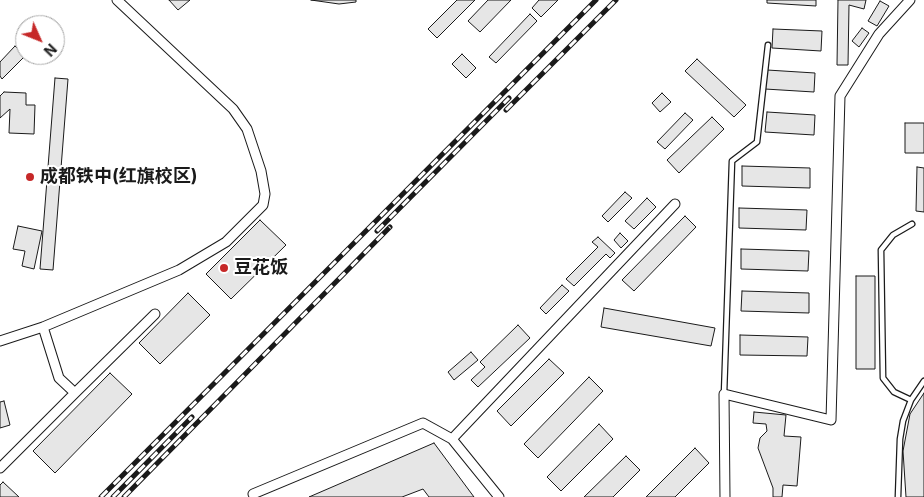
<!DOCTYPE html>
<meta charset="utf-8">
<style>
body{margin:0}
#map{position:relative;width:924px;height:497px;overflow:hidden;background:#fff;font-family:Inter,sans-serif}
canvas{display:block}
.north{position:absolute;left:15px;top:15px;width:50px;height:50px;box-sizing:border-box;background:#fff;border:1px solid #a3a3a3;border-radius:50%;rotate:134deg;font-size:14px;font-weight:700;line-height:20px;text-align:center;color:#1a1a1a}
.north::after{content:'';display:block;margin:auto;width:18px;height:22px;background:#c62828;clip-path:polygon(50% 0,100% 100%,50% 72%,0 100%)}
</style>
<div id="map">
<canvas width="924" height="497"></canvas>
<div class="north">N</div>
</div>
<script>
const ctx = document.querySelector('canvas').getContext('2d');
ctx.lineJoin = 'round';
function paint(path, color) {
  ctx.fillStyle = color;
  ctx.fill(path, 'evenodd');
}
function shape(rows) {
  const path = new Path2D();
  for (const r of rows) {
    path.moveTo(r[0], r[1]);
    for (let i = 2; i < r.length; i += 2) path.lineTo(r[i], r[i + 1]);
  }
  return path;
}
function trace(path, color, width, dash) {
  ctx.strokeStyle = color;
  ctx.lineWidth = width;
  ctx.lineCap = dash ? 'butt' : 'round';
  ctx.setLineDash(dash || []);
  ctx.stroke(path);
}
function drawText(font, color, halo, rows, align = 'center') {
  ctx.font = font + ' Inter,"Noto Sans SC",sans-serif';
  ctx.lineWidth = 4;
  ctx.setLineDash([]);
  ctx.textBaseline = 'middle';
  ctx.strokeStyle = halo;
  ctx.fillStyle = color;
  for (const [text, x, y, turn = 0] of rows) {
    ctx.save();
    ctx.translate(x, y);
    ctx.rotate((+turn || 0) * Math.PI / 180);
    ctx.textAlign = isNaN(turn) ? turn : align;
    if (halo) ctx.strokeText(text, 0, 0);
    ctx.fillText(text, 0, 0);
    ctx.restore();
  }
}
const building = shape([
 [169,0,190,0,178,10,169,0],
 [311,0,356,0,356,2,339,4,311,0],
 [457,0,475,0,437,38,428,29,457,0],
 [488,0,511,0,480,32,468,21,488,0],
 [539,0,558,0,541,17,532,8,539,0],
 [767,0,816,0,816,6,767,3,767,0],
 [838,0,866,0,864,9,849,5,848,65,837,65,838,0],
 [880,1,889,6,877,26,868,21,880,1],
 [530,14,537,21,496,63,489,57,530,14],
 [862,28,869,33,859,47,852,41,862,28],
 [773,29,822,31,821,51,772,48,773,29],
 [15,46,25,56,2,79,0,76,0,62,15,46],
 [462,54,476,68,466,78,452,64,462,54],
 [697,59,746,105,734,117,685,71,697,59],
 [767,70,815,73,814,92,765,89,767,70],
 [55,78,68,79,53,270,40,269,55,78],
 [4,92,26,93,26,105,35,105,34,134,9,133,10,109,0,118,0,96,4,92],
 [662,93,671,102,660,112,652,103,662,93],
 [767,112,815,115,814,135,765,132,767,112],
 [685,113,693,120,665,149,657,142,685,113],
 [712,117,724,129,679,173,667,160,712,117],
 [905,123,924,123,924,153,905,153,905,123],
 [742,166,810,168,810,188,742,186,742,166],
 [917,167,924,168,924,212,916,211,917,167],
 [625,192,632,198,608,222,602,216,625,192],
 [647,198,656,207,634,229,625,221,647,198],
 [739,208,807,210,806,230,739,228,739,208],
 [685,216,696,227,634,291,622,280,685,216],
 [260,220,286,245,231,299,206,274,260,220],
 [18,226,42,231,34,269,22,266,25,251,13,249,18,226],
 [620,233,628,241,621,248,614,240,620,233],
 [598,237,615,253,610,258,606,254,574,286,566,279,598,247,592,242,598,237],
 [741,249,809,251,808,271,741,269,741,249],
 [856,276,875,276,875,369,856,369,856,276],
 [562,285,569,291,546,314,540,308,562,285],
 [742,291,809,293,809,313,741,311,742,291],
 [188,293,210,315,160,364,139,343,188,293],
 [604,308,715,328,711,346,601,327,604,308],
 [518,325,530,338,478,387,471,380,485,367,480,362,518,325],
 [740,335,808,337,807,356,740,355,740,335],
 [471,352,478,360,454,380,448,372,471,352],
 [549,359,564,373,511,426,497,411,549,359],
 [110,373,132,394,55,473,33,451,110,373],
 [589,377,603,391,538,458,524,444,589,377],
 [924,393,924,497,906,497,903,451,910,414,924,393],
 [4,401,10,425,0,428,0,402,4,401],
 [754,412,786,415,784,436,801,437,797,486,783,485,782,497,773,497,773,488,758,448,760,438,767,431,766,424,753,423,754,412],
 [599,424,613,439,561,491,547,477,599,424],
 [434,443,474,497,429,497,423,489,402,497,309,497,434,443],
 [695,448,709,463,675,497,646,497,695,448],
 [626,456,640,470,613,497,584,497,626,456],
 [3,482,19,497,0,497,0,485,3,482]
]);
const service = shape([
 [724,394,732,161,757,142,768,45],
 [911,400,894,392,883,378,881,250,893,235,912,224],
 [898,497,900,439,903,421,911,400,924,381]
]);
const minor = shape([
 [43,327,59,378,75,393],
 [0,341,43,327,179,270,226,242,263,205,265,194,261,171,247,129,233,109,117,0],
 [452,439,675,204],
 [0,468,75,393,155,314],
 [253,494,423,423,452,439,499,497],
 [725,497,724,394,831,420,840,96,879,34,910,0]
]);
const rail = shape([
 [506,110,616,0],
 [377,231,509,98],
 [101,497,596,0],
 [113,497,192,417],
 [124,497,390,227]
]);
const markers = [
 [30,177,5,"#c62828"],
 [224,268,5,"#c62828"]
];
const poiNames = [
 ["成都铁中(红旗校区)",40,177],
 ["豆花饭",234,268]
];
paint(building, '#e6e6e6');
trace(building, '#1a1a1a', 1);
trace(service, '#1a1a1a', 7);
trace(minor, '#1a1a1a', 11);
trace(service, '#fff', 4.5);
trace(minor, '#fff', 9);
trace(rail, '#1a1a1a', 5);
trace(rail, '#fff', 3, [9]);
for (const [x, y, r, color] of markers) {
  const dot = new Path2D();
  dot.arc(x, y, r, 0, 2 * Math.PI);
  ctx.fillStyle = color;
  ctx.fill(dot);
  trace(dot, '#fff', 2);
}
drawText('bold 18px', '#1a1a1a', '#fff', poiNames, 'left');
</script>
